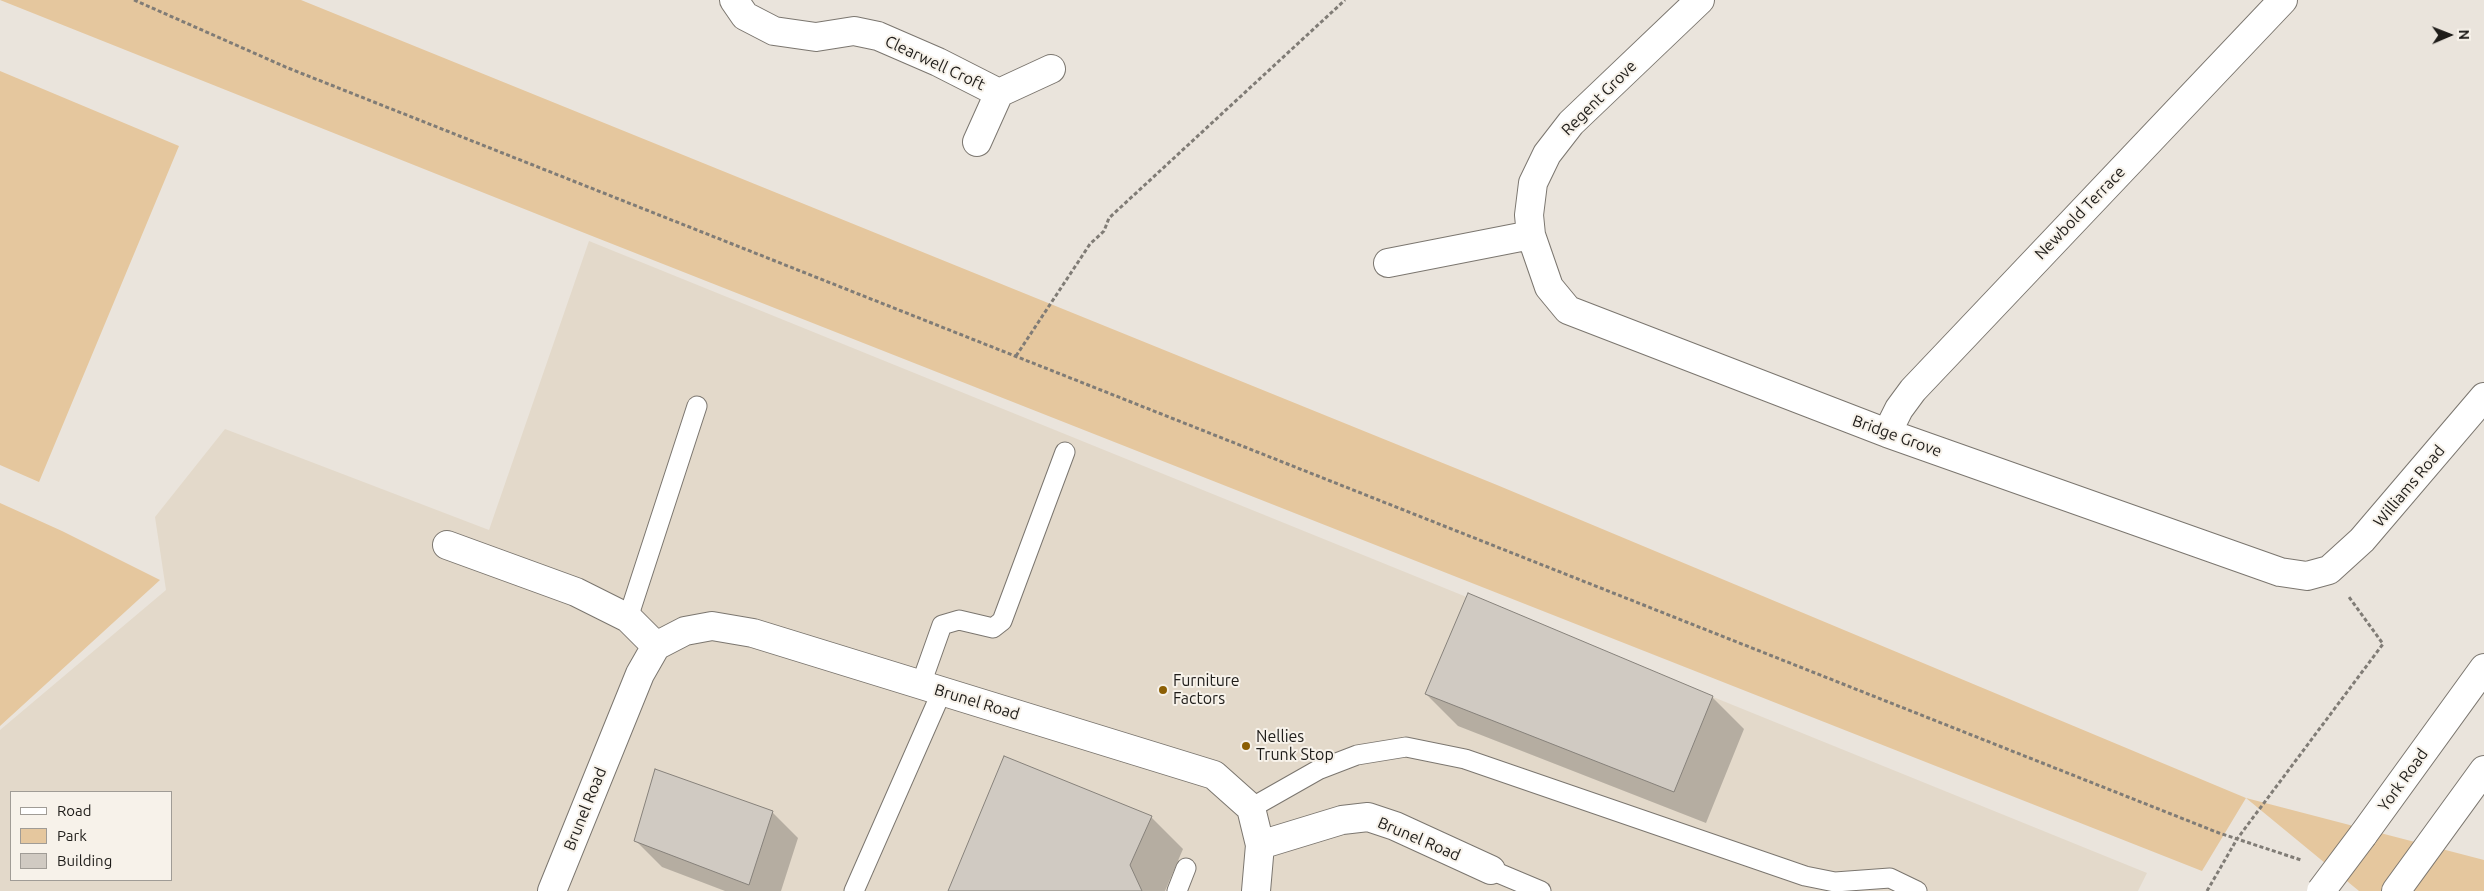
<!DOCTYPE html>
<style>
body{margin:0}
#map{position:relative;width:2484px;height:891px;overflow:hidden;background:#eae4dc;font-family:Ubuntu,sans-serif}
canvas{display:block}
.legend{position:absolute;left:10px;top:791px;width:162px;height:90px;box-sizing:border-box;background:#f7f2ea;border:1px solid #a09c96;margin:0;padding:6px 9px;list-style:none;font-size:15px;color:#1e1c19}
.legend li{display:flex;align-items:center;gap:10px;height:25px}
.legend b{width:25px;border:1px solid #a09c96}
.north{position:absolute;left:2424px;top:10px;width:50px;height:50px;-webkit-text-stroke:4px #f7f2ea;paint-order:stroke;rotate:89deg;font-size:14px;font-weight:700;line-height:20px;text-align:center;color:#1e1c19}
.north::after{content:'';display:block;margin:auto;width:18px;height:22px;background:#1e1c19;clip-path:polygon(50% 0,100% 100%,50% 72%,0 100%)}
</style>
<div id="map">
<canvas width="2484" height="891"></canvas>
<ul class="legend">
<li><b style="height:6px;background:#fff"></b>Road</li>
<li><b style="height:14px;background:#e5c79e"></b>Park</li>
<li><b style="height:14px;background:#d0cac2"></b>Building</li>
</ul>
<div class="north">N</div>
</div>
<script>
const ctx = document.querySelector('canvas').getContext('2d');
ctx.lineJoin = 'round';
function paint(path, color) {
  ctx.fillStyle = color;
  ctx.fill(path, 'evenodd');
}
function shape(rows) {
  const path = new Path2D();
  for (const r of rows) {
    path.moveTo(r[0], r[1]);
    for (let i = 2; i < r.length; i += 2) path.lineTo(r[i], r[i + 1]);
  }
  return path;
}
function trace(path, color, width, dash) {
  ctx.strokeStyle = color;
  ctx.lineWidth = width;
  ctx.lineCap = dash ? 'butt' : 'round';
  ctx.setLineDash(dash || []);
  ctx.stroke(path);
}
function drawText(font, color, halo, rows, align = 'center') {
  ctx.font = font + ' Ubuntu,sans-serif';
  ctx.lineWidth = 4;
  ctx.setLineDash([]);
  ctx.textBaseline = 'middle';
  ctx.strokeStyle = halo;
  ctx.fillStyle = color;
  for (const [text, x, y, turn = 0] of rows) {
    ctx.save();
    ctx.translate(x, y);
    ctx.rotate((+turn || 0) * Math.PI / 180);
    ctx.textAlign = isNaN(turn) ? turn : align;
    if (halo) ctx.strokeText(text, 0, 0);
    ctx.fillText(text, 0, 0);
    ctx.restore();
  }
}
const built = shape([
 [589,241,2147,873,2138,891,0,891,0,730,166,590,155,517,225,429,489,530],
 [11,792,171,792,171,880,11,880]
]);
const green = shape([
 [0,0,301,0,1497,485,2246,798,2484,860,2484,891,2359,891,2246,798,2202,871,587,234],
 [0,71,179,146,39,482,0,465],
 [0,503,62,531,160,580,0,726]
]);
const shadow = shape([
 [1426,694,1712,697,1744,729,1706,823,1458,726],
 [772,812,798,838,781,891,725,891,662,867,636,841],
 [1151,817,1183,849,1165,891,950,891]
]);
const building = shape([
 [1468,593,1713,696,1674,792,1425,694,1468,593],
 [1004,756,1152,816,1130,865,1142,891,948,891,1004,756],
 [655,769,773,811,749,885,634,841,655,769]
]);
const path = shape([
 [134,0,288,68,2219,833,2301,860],
 [1016,356,1090,244,1104,231,1109,218,1345,0],
 [2207,891,2237,839,2383,644,2349,597]
]);
const lane = shape([
 [628,618,697,406],
 [921,684,942,625,959,620,993,628,1002,621,1065,452],
 [1251,808,1318,770,1357,755,1406,747,1465,759,1805,876,1835,882,1890,878,1917,891],
 [1491,870,1541,891],
 [854,891,942,691],
 [1177,891,1186,868]
]);
const street = shape([
 [734,0,745,16,774,31,816,37,854,31,878,36,938,62,999,93],
 [1700,0,1571,123,1547,154,1533,183,1529,215,1531,235,1549,287,1568,310,1887,433,2280,572,2307,576,2329,570,2362,540,2484,397],
 [977,142,999,93,1051,69],
 [1388,263,1531,235],
 [1887,433,1899,409,1913,390,2283,0],
 [447,545,576,592,628,618,656,646],
 [1260,845,1342,820,1368,817,1395,826,1491,870],
 [552,891,640,674,656,646,685,631,712,626,753,633,1214,775,1251,808,1260,845,1256,891]
]);
const highway = shape([
 [2363,835,2484,668],
 [2396,891,2484,770]
]);
const highwayBridge = shape([
 [2321,891,2363,835]
]);
const markers = [
 [1163,690,5,"#8c5f04"],
 [1246,746,5,"#8c5f04"]
];
const streetNames = [
 ["Clearwell Croft",935,63,25],
 ["Regent Grove",1599,98,-45],
 ["Newbold Terrace",2080,213,-46],
 ["Bridge Grove",1897,436,20],
 ["Williams Road",2409,486,-50],
 ["Brunel Road",977,702,17],
 ["York Road",2403,780,-54],
 ["Brunel Road",585,809,-68],
 ["Brunel Road",1419,839,23]
];
const poiNames = [
 ["Furniture",1173,681],
 ["Factors",1173,699],
 ["Nellies",1256,737],
 ["Trunk Stop",1256,755]
];
paint(built, '#e3d9ca');
paint(green, '#e5c79e');
paint(shadow, '#0003');
paint(building, '#d0cac2');
trace(building, '#87827b', 1);
trace(lane, '#7b766f', 21);
trace(street, '#7b766f', 30);
trace(highway, '#7b766f', 30);
trace(path, '#807c76', 3, [4, 2.5]);
trace(lane, '#fff', 19);
trace(street, '#fff', 28);
trace(highway, '#fff', 28);
trace(highwayBridge, '#7b766f', 30, []);
trace(highwayBridge, '#fff', 28);
for (const [x, y, r, color] of markers) {
  const dot = new Path2D();
  dot.arc(x, y, r, 0, 2 * Math.PI);
  ctx.fillStyle = color;
  ctx.fill(dot);
  trace(dot, '#f7f2ea', 2);
}
drawText('16px', '#1e1c19', '#f7f2ea', streetNames);
drawText('16px', '#1e1c19', '#f7f2ea', poiNames, 'left');
</script>
